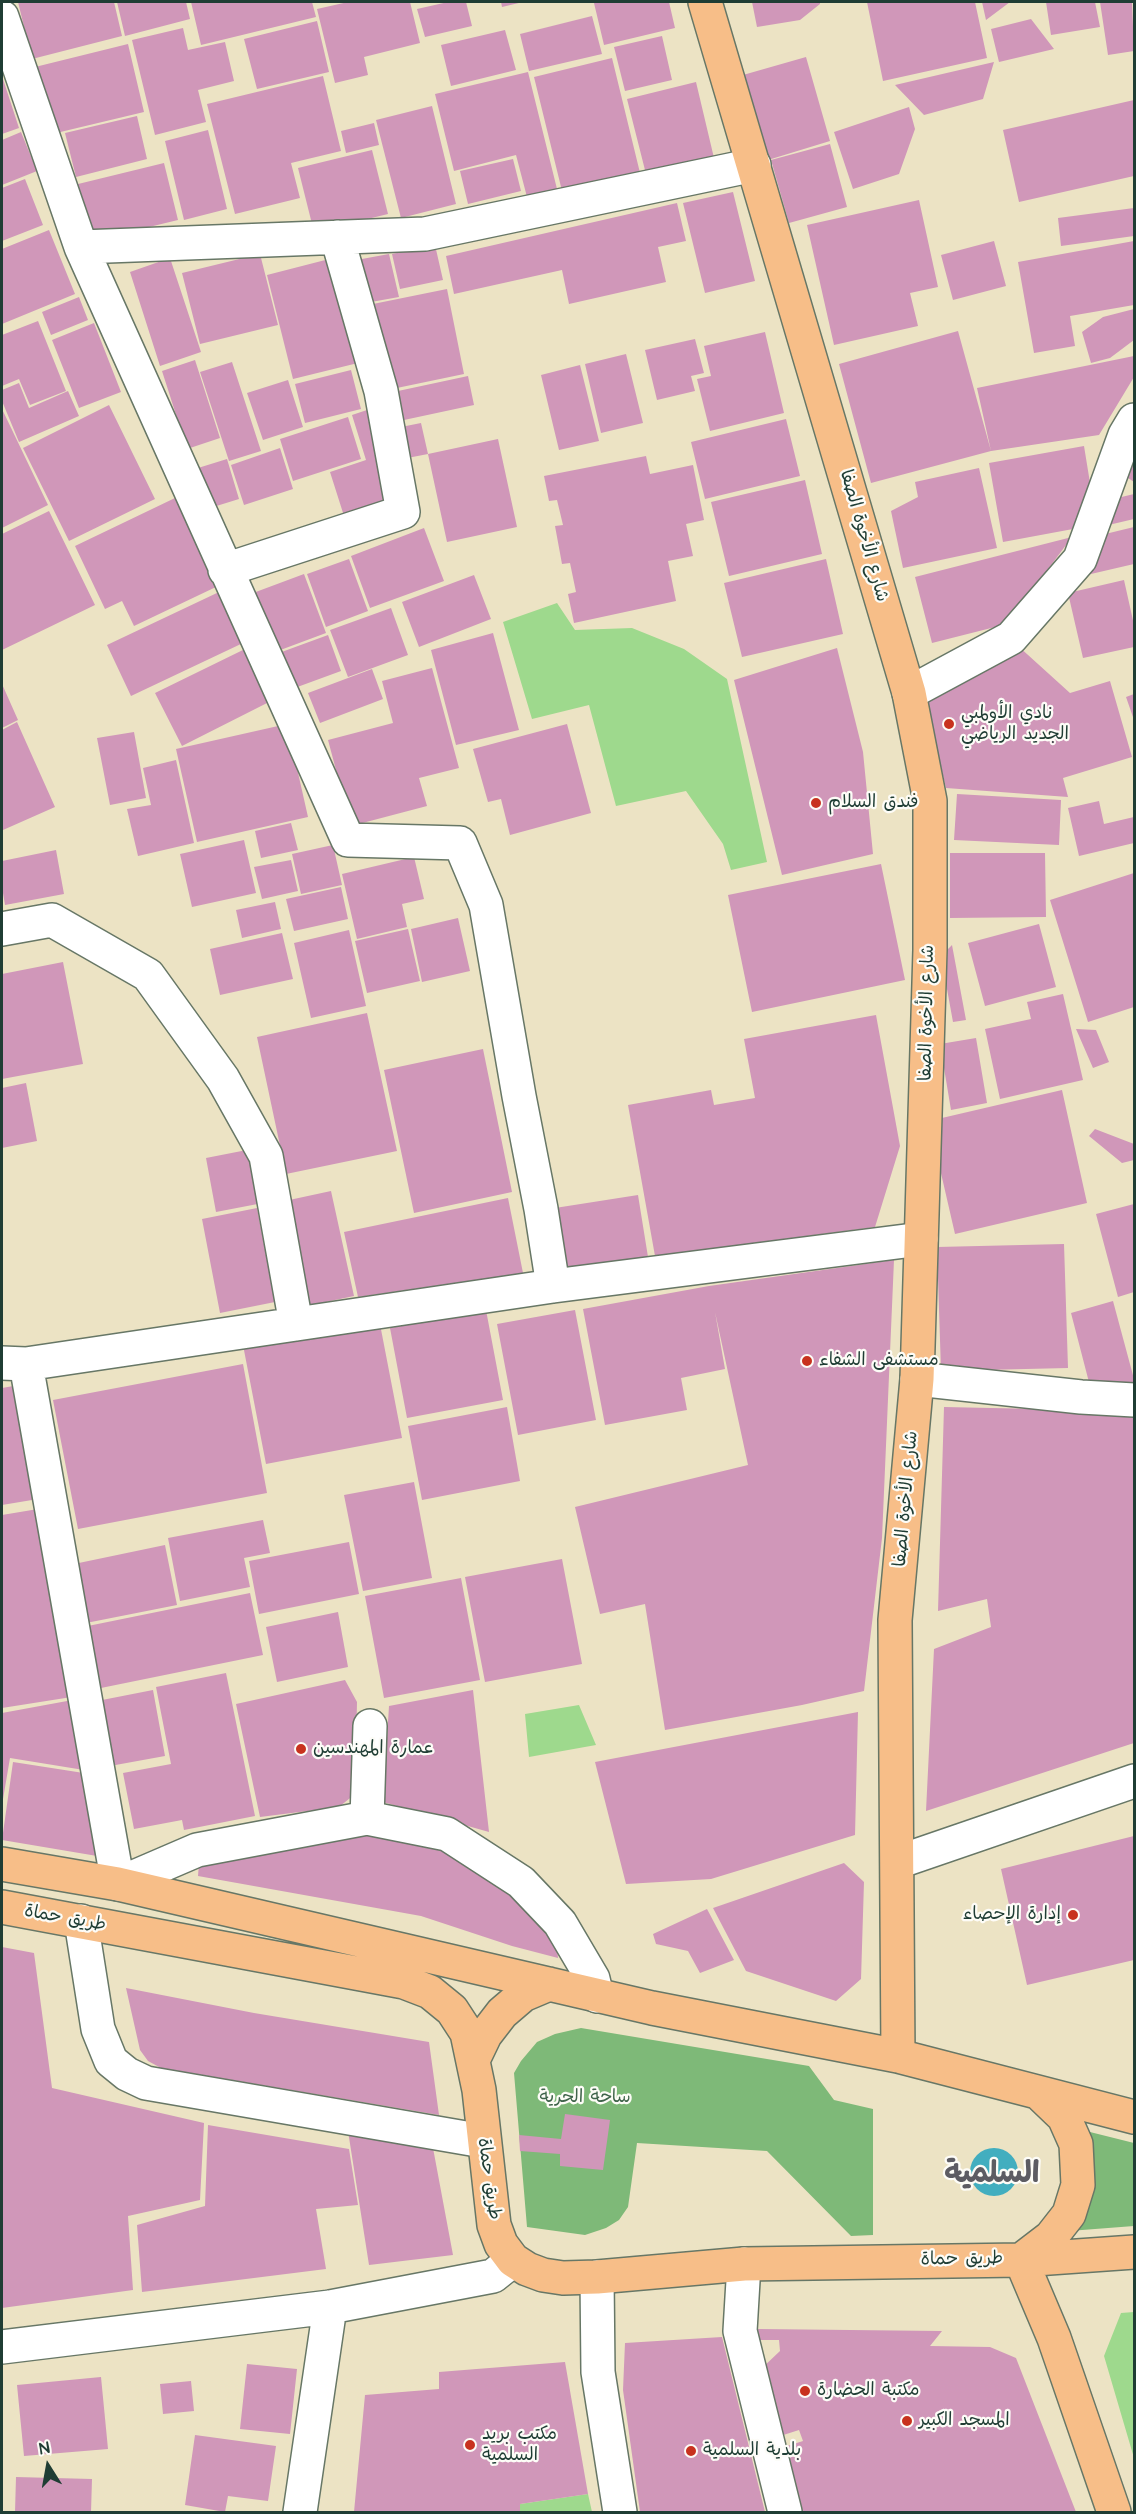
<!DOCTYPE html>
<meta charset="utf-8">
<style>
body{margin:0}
#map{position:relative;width:1136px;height:2514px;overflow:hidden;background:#ece3c4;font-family:"Architects Daughter",sans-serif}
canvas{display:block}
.frame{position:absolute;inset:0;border:3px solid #1f3d34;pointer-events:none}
.north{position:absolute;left:18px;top:2436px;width:60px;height:60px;-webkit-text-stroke:4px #fdfcf7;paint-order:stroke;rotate:349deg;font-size:16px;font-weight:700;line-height:24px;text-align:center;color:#1f3d34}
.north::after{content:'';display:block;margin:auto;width:21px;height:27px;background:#1f3d34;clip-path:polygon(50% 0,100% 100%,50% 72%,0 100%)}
</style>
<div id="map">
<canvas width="1136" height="2514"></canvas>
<div class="frame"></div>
<div class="north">N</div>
</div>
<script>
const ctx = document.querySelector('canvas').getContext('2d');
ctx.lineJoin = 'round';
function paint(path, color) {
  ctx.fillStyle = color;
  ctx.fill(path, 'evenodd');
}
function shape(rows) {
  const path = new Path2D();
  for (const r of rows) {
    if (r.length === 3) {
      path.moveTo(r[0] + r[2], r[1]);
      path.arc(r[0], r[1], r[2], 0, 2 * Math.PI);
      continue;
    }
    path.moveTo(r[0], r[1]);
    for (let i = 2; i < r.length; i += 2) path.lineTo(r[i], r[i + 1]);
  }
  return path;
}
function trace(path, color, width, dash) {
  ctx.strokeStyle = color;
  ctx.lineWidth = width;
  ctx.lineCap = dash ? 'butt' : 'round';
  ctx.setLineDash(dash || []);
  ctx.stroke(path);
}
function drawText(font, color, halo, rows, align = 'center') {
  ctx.font = font + ' "Architects Daughter","Playpen Sans Arabic",sans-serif';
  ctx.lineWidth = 4.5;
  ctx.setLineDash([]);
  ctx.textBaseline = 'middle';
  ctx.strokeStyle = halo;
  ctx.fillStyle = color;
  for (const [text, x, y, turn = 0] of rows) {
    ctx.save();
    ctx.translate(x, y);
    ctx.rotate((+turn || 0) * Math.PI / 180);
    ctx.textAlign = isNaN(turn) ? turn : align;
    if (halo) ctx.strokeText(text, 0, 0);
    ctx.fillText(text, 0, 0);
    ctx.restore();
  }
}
const green = shape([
 [557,603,575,630,632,628,684,649,727,679,767,862,731,870,723,844,686,791,616,806,589,705,532,719,503,622],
 [579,1705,596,1745,529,1757,525,1714],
 [1134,2312,1134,2458,1104,2356,1121,2313],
 [588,2494,592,2512,520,2512,520,2504]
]);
const forest = shape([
 [581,2028,809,2066,834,2100,873,2109,873,2235,851,2236,767,2151,637,2143,628,2207,619,2220,606,2228,585,2235,527,2227,514,2073,521,2061,537,2042,555,2034],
 [1086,2131,1134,2143,1134,2226,1069,2231,1094,2172,1094,2156]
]);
const water = shape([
 [994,2172,24]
]);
const building = shape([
 [18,2,114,2,122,36,32,59],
 [117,2,186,2,190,19,125,36],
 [191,2,312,2,316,17,201,45],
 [348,2,410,2,420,43,364,57,368,75,335,83,317,9],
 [448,2,466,2,472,26,425,37,417,9],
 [501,2,523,2,502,7],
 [600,2,669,2,675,28,604,45,594,3],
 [752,2,820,2,820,4,800,20,757,27],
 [867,2,975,2,987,58,883,81],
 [982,2,1010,2,986,20],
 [1046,2,1095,2,1100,27,1051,35],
 [1100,2,1132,2,1134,51,1108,55],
 [592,16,602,54,529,71,520,34],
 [1031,19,1054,49,999,62,991,29],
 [317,21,329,72,257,89,244,39],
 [183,28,188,50,225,42,234,81,198,90,206,122,155,135,132,40],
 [505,30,516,70,451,86,441,45],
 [662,36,672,80,625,91,614,47],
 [128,44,144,112,52,134,35,67],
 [806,57,830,141,768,160,743,75],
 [612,58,641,177,563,195,534,77],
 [994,62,983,99,924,115,895,85],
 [528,72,557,189,527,197,516,155,454,171,435,94],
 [2,76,19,128,2,134],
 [323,76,341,151,291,163,300,198,235,214,207,104],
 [696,82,714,158,646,174,627,99],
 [1134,100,1134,176,1019,202,1003,130],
 [432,106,456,204,401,218,376,120],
 [909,107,915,129,899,174,853,189,834,132],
 [137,116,147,159,76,177,65,133],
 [374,123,379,145,346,153,341,131],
 [208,130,227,209,184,220,165,141],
 [21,132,37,171,2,185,2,140],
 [830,144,847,207,789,223,771,160],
 [372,150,388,214,314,232,298,168],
 [513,159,521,191,468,204,460,171],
 [164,163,178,220,87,242,74,185],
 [25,179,43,225,2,241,2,188],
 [733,192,755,281,705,293,683,203],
 [919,200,938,287,910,293,918,326,834,345,807,225],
 [677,203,686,241,658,247,666,282,569,304,562,270,454,294,446,256],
 [1134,208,1134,236,1061,246,1058,218],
 [49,230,75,294,2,324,2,249],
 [994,241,1006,286,953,300,941,255],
 [1134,241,1134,305,1070,316,1075,346,1034,353,1018,262],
 [435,245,443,280,400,289,392,254],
 [260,254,278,325,200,344,182,273],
 [389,254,399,297,360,304,351,261],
 [337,257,362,362,293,379,267,275],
 [170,258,201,352,160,366,130,272],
 [447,289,464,374,392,389,373,304],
 [79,297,88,320,51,335,42,312],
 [1134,309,1134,340,1110,358,1091,363,1082,332,1103,317],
 [38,321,66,391,30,405,19,379,2,386,2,335],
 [94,323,121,392,79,408,52,340],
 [958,331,991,451,871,483,839,364],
 [765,332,784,413,710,431,697,379,711,376,704,346],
 [695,339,704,373,691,376,695,391,657,400,645,350],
 [626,354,643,423,601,433,585,364],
 [1134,356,1134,377,1099,435,991,451,977,388],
 [195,360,220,438,187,449,162,371],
 [232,362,261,451,229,461,200,372],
 [580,365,599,441,559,450,541,375],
 [351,370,361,409,305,423,295,384],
 [468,376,474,405,404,420,398,391],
 [288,380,303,427,263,440,247,393],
 [19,383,29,408,68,391,79,416,19,442,2,401,2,390],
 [109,405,155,499,69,541,23,448],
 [2,409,48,505,2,528],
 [370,409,399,498,344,516,330,472,366,460,352,415],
 [348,417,361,459,293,481,280,439],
 [786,419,800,476,705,499,691,442],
 [421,423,428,454,397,460,391,429],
 [498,439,517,527,447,542,428,454],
 [1084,446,1091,489,1073,529,1003,542,989,463],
 [280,448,293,489,244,505,231,465],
 [1134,455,1134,482,1122,474],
 [646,456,650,474,693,465,704,520,686,524,693,556,668,561,676,601,574,623,568,594,576,592,570,563,562,564,555,526,563,525,557,500,549,501,544,476],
 [227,459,239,499,210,508,198,468],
 [979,468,997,548,903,568,891,511,918,497,915,482],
 [805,480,822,554,729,576,711,502],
 [1134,494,1134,519,1100,527,1109,500],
 [175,498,218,586,134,626,122,601,105,609,75,546],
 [49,511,95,605,2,650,2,534],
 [1134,527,1134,564,1078,577,1097,536],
 [424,528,444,581,370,608,351,556],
 [1072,537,1007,624,932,643,915,577],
 [349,559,368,611,326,627,307,574],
 [826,559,843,634,742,657,724,583],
 [304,574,326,633,267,655,245,596],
 [474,575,491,619,419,647,402,602],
 [1124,580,1134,625,1134,647,1083,658,1068,593],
 [219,592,243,643,131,696,107,645],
 [391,608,408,655,348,677,330,630],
 [493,633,519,730,456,745,431,650],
 [328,635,341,671,281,693,268,657],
 [1017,645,1070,693,1110,681,1132,757,1063,778,1068,797,946,788,926,703],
 [247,648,273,700,182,746,155,693],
 [837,648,863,752,873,854,782,875,734,680],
 [432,668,459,768,419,778,427,806,351,826,328,740,393,723,382,681],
 [372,669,383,699,320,723,308,693],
 [2,684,18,720,2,728],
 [1134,694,1134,720,1126,697],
 [17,722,55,807,3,830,2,730],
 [287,724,308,817,197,842,176,749],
 [567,724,591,813,510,835,501,799,488,802,473,749],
 [134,732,146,798,110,805,97,738],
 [176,760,194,843,138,856,127,809,151,805,143,768],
 [957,794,1061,800,1059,845,954,840],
 [1099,801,1104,824,1134,817,1134,843,1079,856,1068,808],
 [291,823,298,850,261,858,255,831],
 [244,840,256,893,192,907,180,854],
 [333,845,342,885,301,894,292,854],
 [56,850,64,894,5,905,2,887,2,861],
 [950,853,1045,853,1046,917,950,918],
 [414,857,424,899,402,904,407,927,357,939,342,874],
 [291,860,298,891,262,899,254,867],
 [881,864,905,980,752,1012,728,895],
 [1134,873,1134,1007,1088,1022,1050,900],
 [341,887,348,919,294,931,286,899],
 [275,902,281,929,242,938,236,910],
 [458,918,470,971,422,982,411,929],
 [1039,924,1056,987,985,1006,968,943],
 [408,929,420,981,367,993,355,941],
 [349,930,366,1006,311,1018,294,943],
 [282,933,293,979,220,995,210,949],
 [952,945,966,1020,953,1022,941,956],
 [63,962,83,1064,2,1079,2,974],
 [1063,994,1083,1080,1000,1099,985,1029,1031,1019,1027,1002],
 [367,1013,397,1151,286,1174,257,1037],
 [876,1015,900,1146,875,1227,655,1256,628,1105,711,1090,714,1105,755,1098,744,1039],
 [1076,1029,1096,1030,1109,1062,1093,1068],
 [976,1038,987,1103,951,1110,940,1044],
 [483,1049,512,1192,414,1213,384,1070],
 [26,1083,37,1141,2,1148,2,1088],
 [1062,1090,1087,1203,955,1234,929,1121],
 [1095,1129,1134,1144,1134,1160,1122,1163,1089,1136],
 [257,1148,268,1202,216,1212,206,1158],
 [331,1191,354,1296,302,1307,280,1202],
 [638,1195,648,1257,565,1270,555,1208],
 [508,1198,523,1273,358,1297,344,1232],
 [1134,1204,1134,1292,1118,1297,1096,1214],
 [257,1208,275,1302,220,1313,202,1219],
 [1064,1244,1068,1368,941,1371,937,1247],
 [894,1260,882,1538,864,1691,802,1705,665,1730,645,1604,600,1614,575,1507,748,1465,715,1312,725,1369,681,1378,687,1410,605,1425,583,1309,709,1286],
 [1113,1301,1134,1379,1134,1391,1091,1390,1071,1313],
 [486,1310,503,1400,407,1418,390,1328],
 [575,1310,596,1420,518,1435,497,1324],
 [379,1319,402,1438,266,1464,243,1345],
 [243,1364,267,1493,78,1529,53,1400],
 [25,1384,44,1498,2,1505,2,1388],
 [507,1407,520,1481,422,1500,408,1426],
 [944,1407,1134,1411,1134,1743,926,1811,934,1649,991,1627,987,1599,938,1611],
 [414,1482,432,1578,363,1591,344,1495],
 [44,1508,78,1696,2,1708,2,1515],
 [263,1520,270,1553,244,1558,250,1587,180,1601,168,1538],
 [349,1542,359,1594,259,1614,249,1561],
 [165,1545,177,1605,86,1623,74,1564],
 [562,1559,582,1664,485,1682,465,1577],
 [461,1578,480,1680,384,1698,365,1596],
 [250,1593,263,1655,96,1689,83,1627],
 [338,1612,348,1667,277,1682,266,1627],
 [226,1673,255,1816,184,1830,182,1820,134,1829,123,1773,171,1764,156,1687],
 [345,1680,357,1702,355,1794,339,1807,260,1817,236,1704],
 [153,1690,165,1756,110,1766,97,1701],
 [473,1690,489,1832,383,1802,389,1706],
 [78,1699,90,1771,10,1758,2,1805,2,1713],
 [858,1712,855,1835,711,1879,626,1884,595,1762],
 [13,1762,90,1774,103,1857,2,1840],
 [367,1832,441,1841,555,1927,558,1958,512,1946,421,1916,198,1876,199,1863],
 [1134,1836,1134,1960,1027,1985,1001,1869],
 [844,1863,864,1882,861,1979,836,2001,746,1971,713,1908],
 [707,1909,734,1960,700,1973,688,1951,656,1944,653,1934],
 [2,1947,34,1953,52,2088,204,2123,200,2200,128,2216,133,2290,2,2308],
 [126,1988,254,2013,429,2042,439,2115,161,2068,148,2061,140,2050],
 [565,2114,610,2120,603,2170,560,2166,560,2154,520,2151,519,2135,561,2139],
 [208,2125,349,2149,358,2205,316,2209,326,2269,142,2292,137,2225,205,2206],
 [348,2131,433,2148,453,2255,369,2265],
 [758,2329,942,2331,930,2346,990,2347,1016,2358,1076,2512,798,2512,781,2448,803,2441,799,2430,777,2437,761,2369,780,2351,779,2340,757,2340],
 [722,2337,765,2512,640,2512,623,2390,625,2343],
 [565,2362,588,2494,520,2504,520,2512,354,2512,365,2395,439,2389,439,2372],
 [247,2364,297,2369,290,2434,240,2429],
 [101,2377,108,2449,24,2456,17,2385],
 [191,2381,194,2411,163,2414,160,2384],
 [195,2435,276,2446,268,2501,228,2496,225,2512,185,2505],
 [16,2477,92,2479,91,2512,15,2512]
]);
const minor = shape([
 [2,17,81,247,425,234,754,165],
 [81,247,348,840,460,843,486,905,519,1096,541,1209,553,1286],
 [225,570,403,512,381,391,337,237],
 [909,693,1011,638,1080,559,1125,435,1134,420],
 [2,929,52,920,148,975,223,1079,266,1156,296,1324],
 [2,1363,26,1364,553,1286,921,1239],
 [26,1364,118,1884,197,1850,367,1818,447,1834,521,1882,560,1923,593,1979,597,1996],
 [917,1379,1081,1397,1134,1400],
 [367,1818,370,1726],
 [898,1862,1134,1781],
 [81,1921,98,2029,111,2061,127,2074,146,2083,483,2141],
 [744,2264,740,2331,785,2512],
 [597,2277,598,2372,620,2512],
 [2,2347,330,2307,493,2276,513,2260],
 [300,2512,330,2307]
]);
const major = shape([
 [705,2,909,693,930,801,930,950,917,1379,895,1620,898,2056],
 [2,1864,118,1884,652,2008,898,2056,1134,2117],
 [2,1907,404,1982,430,1992,452,2010,467,2033,479,2090,494,2225,501,2244,513,2260,527,2269,543,2275,563,2278,597,2277,744,2264,1021,2260,1134,2252],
 [473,2060,485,2035,502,2013,523,1995,549,1984],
 [1039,2093,1064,2117,1076,2144,1078,2185,1069,2214,1051,2237,1021,2260,1054,2338,1114,2512]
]);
const markers = [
 [949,724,6,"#c8321e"],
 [816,803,6,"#c8321e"],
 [807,1361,6,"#c8321e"],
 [301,1749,6,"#c8321e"],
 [1073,1915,6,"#c8321e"],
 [805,2391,6,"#c8321e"],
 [907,2421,6,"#c8321e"],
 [470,2445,6,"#c8321e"],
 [691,2451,6,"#c8321e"]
];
const streetNames = [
 ["شارع الأخوة الصفا",863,536,74],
 ["شارع الأخوة الصفا",928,1013,-89],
 ["شارع الأخوة الصفا",907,1499,-85],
 ["طريق حماة",65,1919,10],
 ["طريق حماة",488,2179,82],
 ["طريق حماة",962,2260,-1]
];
const poiNames = [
 ["نادي الأولمبي",961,714],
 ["الجديد الرياضي",961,735],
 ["فندق السلام",828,803],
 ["مستشفى الشفاء",819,1361],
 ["عمارة المهندسين",313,1749],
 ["إدارة الإحصاء",1061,1915,"right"],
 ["مكتبة الحضارة",817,2391],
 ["المسجد الكبير",919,2421],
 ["مكتب بريد",482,2435],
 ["السلمية",482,2456],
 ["بلدية السلمية",703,2451]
];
const parkNames = [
 ["ساحة الحرية",585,2098]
];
const townNames = [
 ["السلمية",992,2176]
];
paint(green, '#9ed98d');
paint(forest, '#7eb978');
paint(water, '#42aebf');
paint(building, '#d097b9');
trace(minor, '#677766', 36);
trace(major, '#677766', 36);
trace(minor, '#fff', 33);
trace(major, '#f7be88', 33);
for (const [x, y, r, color] of markers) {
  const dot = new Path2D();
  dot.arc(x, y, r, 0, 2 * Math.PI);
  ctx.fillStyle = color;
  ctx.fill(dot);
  trace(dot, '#fdfcf7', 2);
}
drawText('18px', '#1f3d34', '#fdfcf7', streetNames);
drawText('18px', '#1f3d34', '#fdfcf7', poiNames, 'left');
drawText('18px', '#3f644a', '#fdfcf7', parkNames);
drawText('bold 30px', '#5d5c63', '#fdfcf7', townNames);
</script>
